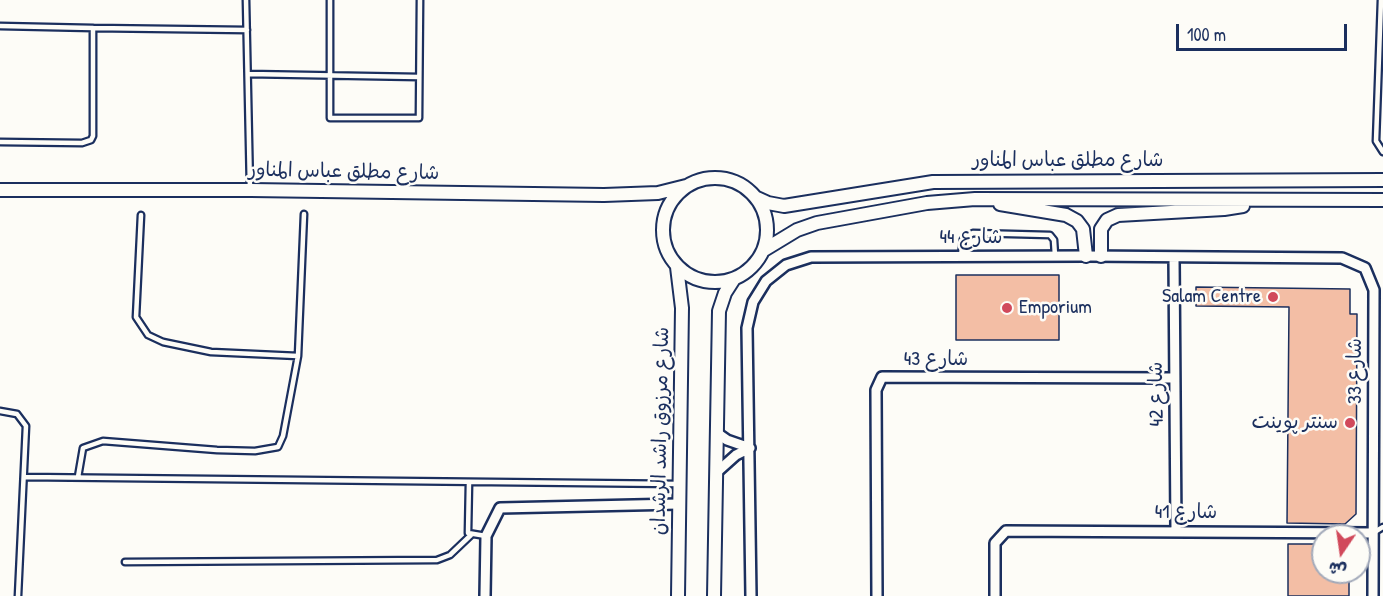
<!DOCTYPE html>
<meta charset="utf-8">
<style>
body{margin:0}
#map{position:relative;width:1383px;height:596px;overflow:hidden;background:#fdfcf7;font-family:"Patrick Hand","Playpen Sans Arabic",sans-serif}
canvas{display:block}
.north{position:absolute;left:1311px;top:524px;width:60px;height:60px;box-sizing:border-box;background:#fdfcf7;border:2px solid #a3aaba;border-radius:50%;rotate:193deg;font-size:16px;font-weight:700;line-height:24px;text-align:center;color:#1b2f5e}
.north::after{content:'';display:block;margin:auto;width:21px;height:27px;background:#d1495b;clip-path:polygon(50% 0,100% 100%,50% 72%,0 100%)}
.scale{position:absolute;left:1176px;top:24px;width:171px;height:27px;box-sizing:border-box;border:3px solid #1b2f5e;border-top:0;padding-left:8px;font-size:18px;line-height:21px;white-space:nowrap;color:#1b2f5e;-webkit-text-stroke:4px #fdfcf7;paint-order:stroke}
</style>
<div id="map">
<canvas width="1383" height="596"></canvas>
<div class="north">ش</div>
<div class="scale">100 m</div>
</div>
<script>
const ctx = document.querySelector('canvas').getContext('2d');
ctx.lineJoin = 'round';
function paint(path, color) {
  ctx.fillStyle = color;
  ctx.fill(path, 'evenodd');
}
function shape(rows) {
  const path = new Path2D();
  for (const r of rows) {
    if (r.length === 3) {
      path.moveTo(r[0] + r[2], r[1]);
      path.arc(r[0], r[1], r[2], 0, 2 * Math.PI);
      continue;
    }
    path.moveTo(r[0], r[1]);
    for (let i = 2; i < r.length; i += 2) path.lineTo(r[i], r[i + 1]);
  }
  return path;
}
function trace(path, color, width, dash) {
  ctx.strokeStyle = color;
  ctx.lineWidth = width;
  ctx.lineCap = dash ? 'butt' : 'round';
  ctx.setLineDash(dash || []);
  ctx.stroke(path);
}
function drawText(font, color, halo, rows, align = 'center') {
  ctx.font = font + ' "Patrick Hand","Playpen Sans Arabic",sans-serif';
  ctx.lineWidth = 5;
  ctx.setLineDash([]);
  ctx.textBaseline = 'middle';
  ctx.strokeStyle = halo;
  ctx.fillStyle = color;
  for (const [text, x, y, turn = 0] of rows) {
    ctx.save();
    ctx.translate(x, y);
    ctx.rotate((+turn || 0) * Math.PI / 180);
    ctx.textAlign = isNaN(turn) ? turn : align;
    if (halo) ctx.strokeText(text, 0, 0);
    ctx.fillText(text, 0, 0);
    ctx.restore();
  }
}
const building = shape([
 [956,275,1059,275,1059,340,956,340,956,275],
 [1196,287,1350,289,1350,314,1357,314,1356,514,1345,524,1287,523,1289,307,1196,306,1196,287],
 [1288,544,1323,544,1323,572,1349,572,1349,596,1288,596,1288,544]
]);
const lane = shape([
 [246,0,250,189],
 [330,0,330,118,419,118,420,0],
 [1381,0,1376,141,1383,152],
 [0,26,93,28,93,136,91,140,82,143,0,142],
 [93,28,247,30],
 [248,74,419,77],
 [141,215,136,317,148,335,163,342,211,352,298,356],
 [961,256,963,239,973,233,1050,235,1054,240,1055,256],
 [0,411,17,414,26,426,18,596],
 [24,477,678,484],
 [78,477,83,448,103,441,217,450,255,451,278,447,283,436,298,356,304,214],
 [469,482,468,533,486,536],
 [1373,533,1383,527],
 [125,562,437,560,450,555,471,535]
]);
const street = shape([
 [1174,258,1176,530],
 [717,433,727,440,750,448],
 [717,472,736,455,750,448],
 [485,596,486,536,500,508,678,504],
 [751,596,747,328,753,302,766,281,786,265,811,257,1086,256,1342,258,1365,268,1374,290,1373,596],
 [877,596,876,390,882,377,1174,378],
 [995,596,995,543,1006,531,1373,533]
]);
const secondary = shape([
 [715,230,52],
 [0,190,251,190,604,195,658,193,686,186],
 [757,198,768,203,784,206,933,182,1383,180],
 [1000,204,1066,215,1077,221,1083,229,1086,256],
 [764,250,797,230,817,223,927,203,975,199,1383,200],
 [1101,256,1101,229,1107,220,1118,215,1224,209,1243,206],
 [677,267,682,308,678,596],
 [714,596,719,311,725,293,734,279]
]);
const markers = [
 [1273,297,6,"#d1495b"],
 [1007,308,6,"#d1495b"],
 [1350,423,6,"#d1495b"]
];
const streetNames = [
 ["شارع مطلق عباس المناور",1068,161],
 ["شارع مطلق عباس المناور",344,172,1],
 ["شارع 44",971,238],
 ["شارع 43",936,360],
 ["شارع 33",1356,371,-90],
 ["شارع 42",1157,394,-91],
 ["شارع مرزوق راشد الرشدان",661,431,-89],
 ["شارع 41",1186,513]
];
const poiNames = [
 ["Salam Centre",1261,297],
 ["Emporium",1019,308,"left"],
 ["سنتر پوينت",1338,423]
];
paint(building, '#f3bea5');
trace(building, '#1b2f5e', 1.5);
trace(lane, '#1b2f5e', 9);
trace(street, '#1b2f5e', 14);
trace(secondary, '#1b2f5e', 16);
trace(lane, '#fdfcf7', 4.5);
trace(street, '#fdfcf7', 9);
trace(secondary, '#fdfcf7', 12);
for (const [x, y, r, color] of markers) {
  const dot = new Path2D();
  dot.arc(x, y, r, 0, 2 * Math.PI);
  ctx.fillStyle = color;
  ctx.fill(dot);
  trace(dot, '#fdfcf7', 2);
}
drawText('20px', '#1b2f5e', '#fdfcf7', streetNames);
drawText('20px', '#1b2f5e', '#fdfcf7', poiNames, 'right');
</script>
